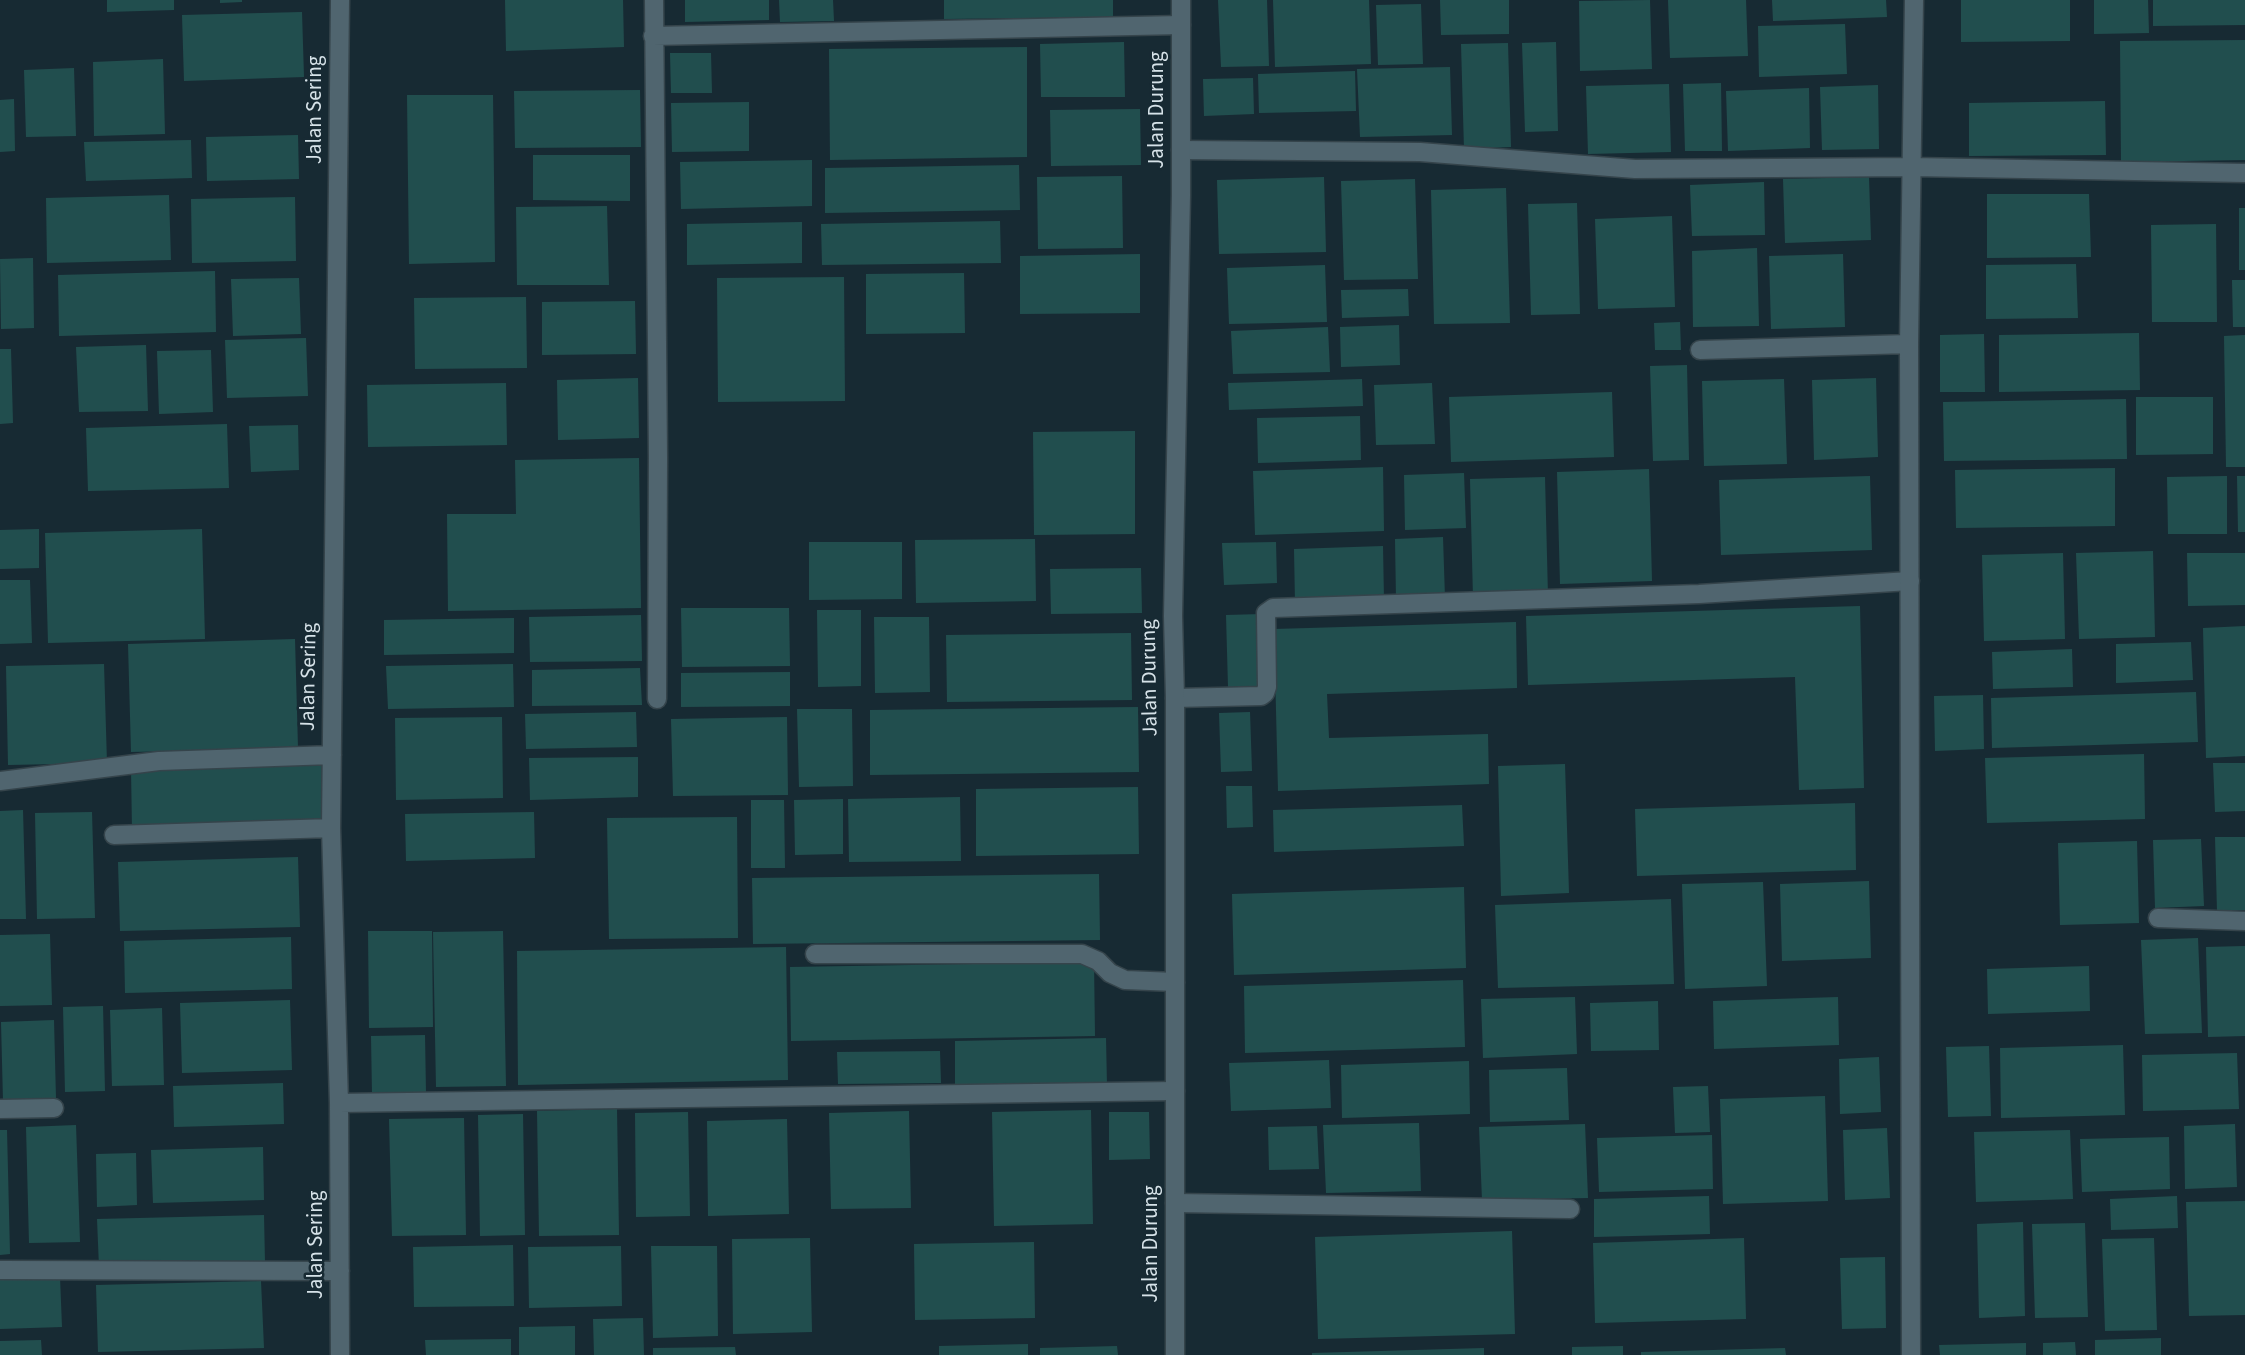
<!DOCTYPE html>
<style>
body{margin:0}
canvas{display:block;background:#172a33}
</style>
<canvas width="2245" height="1355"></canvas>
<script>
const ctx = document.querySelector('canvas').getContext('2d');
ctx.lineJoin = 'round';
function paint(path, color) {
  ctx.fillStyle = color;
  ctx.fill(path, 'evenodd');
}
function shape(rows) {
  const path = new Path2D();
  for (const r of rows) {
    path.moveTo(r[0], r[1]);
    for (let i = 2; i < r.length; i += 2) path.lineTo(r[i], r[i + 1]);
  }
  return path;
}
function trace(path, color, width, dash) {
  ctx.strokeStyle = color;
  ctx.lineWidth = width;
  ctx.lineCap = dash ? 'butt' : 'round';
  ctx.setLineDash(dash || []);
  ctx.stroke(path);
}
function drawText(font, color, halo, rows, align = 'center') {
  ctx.font = font + ' "Source Sans 3",sans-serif';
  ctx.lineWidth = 5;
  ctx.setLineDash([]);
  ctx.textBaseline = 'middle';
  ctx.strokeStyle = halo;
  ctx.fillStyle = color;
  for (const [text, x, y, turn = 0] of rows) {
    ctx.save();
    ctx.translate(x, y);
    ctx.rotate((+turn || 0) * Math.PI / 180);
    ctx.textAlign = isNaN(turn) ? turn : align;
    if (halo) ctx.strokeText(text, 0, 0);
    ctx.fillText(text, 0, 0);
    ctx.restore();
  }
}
const building = shape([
 [107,0,174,0,174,10,107,12],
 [220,0,242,0,242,2,220,3],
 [505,0,623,0,624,47,506,51],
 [685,0,769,0,769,20,685,22],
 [779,0,833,0,834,21,780,22],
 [944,0,1113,0,1113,17,944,19],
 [1218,0,1267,0,1269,66,1221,67],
 [1273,0,1369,0,1371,64,1275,67],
 [1440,0,1509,0,1509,34,1441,35],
 [1650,0,1652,69,1580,71,1579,1],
 [1668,0,1746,0,1748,56,1670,58],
 [1772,0,1886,0,1887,17,1773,21],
 [1961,0,2070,0,2070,41,1961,42],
 [2094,0,2148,0,2149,33,2094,34],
 [2153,0,2245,0,2245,25,2153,26],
 [1421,4,1423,64,1378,65,1376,5],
 [302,12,304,77,184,81,182,15],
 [1845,24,1847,74,1759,77,1758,26],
 [2245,40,2245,160,2121,162,2120,41],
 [1124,42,1125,97,1041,97,1040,44],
 [1556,42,1558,131,1525,132,1522,43],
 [1508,43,1511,147,1464,149,1461,44],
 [1027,47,1027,157,830,160,829,49],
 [670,53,711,53,712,93,671,93],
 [163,59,165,134,94,136,93,62],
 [1450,67,1452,135,1360,137,1357,69],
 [74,68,76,136,26,137,24,70],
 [1355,71,1356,111,1259,113,1258,74],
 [1253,78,1254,114,1204,116,1203,79],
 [1721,83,1722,151,1685,151,1683,84],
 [1669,84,1671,152,1588,154,1586,86],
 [1878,85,1879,149,1822,150,1820,87],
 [1809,88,1810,148,1728,151,1726,91],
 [640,90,641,147,515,148,514,91],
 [407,95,493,95,495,262,409,264],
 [14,99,15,151,0,152,0,100],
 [2105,101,2106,155,1969,156,1969,103],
 [749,102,749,151,672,152,671,103],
 [1140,109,1141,165,1051,166,1050,110],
 [298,135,299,179,207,181,206,137],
 [191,140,192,178,86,181,84,142],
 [533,155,630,155,630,201,533,200],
 [812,160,812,206,681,209,680,162],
 [1019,165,1020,210,825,213,825,168],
 [1122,176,1123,248,1038,249,1037,177],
 [1324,177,1326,252,1219,254,1217,180],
 [1869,177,1871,240,1785,243,1783,179],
 [1415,179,1418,279,1344,280,1341,181],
 [1764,182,1765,235,1692,236,1690,185],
 [1506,188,1510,323,1434,324,1431,190],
 [1987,194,2089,194,2091,257,1987,258],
 [169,195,171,260,47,263,46,198],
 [295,197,296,261,192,263,191,199],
 [1577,203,1580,314,1531,315,1528,204],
 [607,206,609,285,517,285,516,207],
 [2239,208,2245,208,2245,270,2239,270],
 [1672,216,1675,307,1598,309,1595,219],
 [1000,221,1001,263,822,265,821,224],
 [802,222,802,263,687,265,687,224],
 [2216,224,2217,322,2152,322,2151,225],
 [1757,248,1759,326,1693,327,1692,251],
 [1140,254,1140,313,1020,314,1020,256],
 [1843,254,1845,327,1771,329,1769,256],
 [33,258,34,328,1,329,0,259],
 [2076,264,2078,318,1986,319,1986,265],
 [1325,265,1327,322,1229,324,1227,268],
 [215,271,216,332,59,336,58,275],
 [964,273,965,333,866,334,866,274],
 [844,277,845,401,718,402,717,278],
 [299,278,301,334,233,336,231,279],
 [2232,280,2245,280,2245,327,2233,327],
 [1408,289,1409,316,1342,318,1341,290],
 [526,297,527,368,415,369,414,298],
 [635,301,636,354,542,355,542,302],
 [1680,322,1681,350,1655,350,1654,323],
 [1399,325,1400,365,1341,367,1340,327],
 [1328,327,1330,372,1233,374,1231,331],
 [2139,333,2140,390,1999,392,1999,335],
 [1984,334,1985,392,1940,392,1940,335],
 [2245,335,2245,467,2226,467,2224,336],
 [306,338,308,396,227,398,225,340],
 [146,345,148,411,79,412,76,347],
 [0,349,11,349,13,423,0,424],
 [211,350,213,412,159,414,157,351],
 [1687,365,1689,460,1653,461,1650,366],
 [638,378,639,438,558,440,557,380],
 [1876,378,1878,457,1814,460,1812,380],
 [1362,379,1363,406,1229,410,1228,383],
 [1784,379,1787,464,1704,466,1702,381],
 [506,383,507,445,368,447,367,385],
 [1432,383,1435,444,1376,445,1374,385],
 [1612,392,1614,457,1451,462,1449,397],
 [2136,397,2213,397,2213,454,2136,455],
 [2126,399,2127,459,1944,461,1943,402],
 [1360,416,1361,460,1258,463,1257,418],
 [227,424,229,488,88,491,86,428],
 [298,425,299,470,251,472,249,426],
 [1135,431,1135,534,1034,535,1033,432],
 [639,458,641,608,448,611,447,514,516,514,515,460],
 [1383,467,1384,531,1255,535,1253,471],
 [2115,468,2115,526,1956,528,1955,470],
 [1649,469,1652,581,1560,584,1557,472],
 [1464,473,1466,528,1405,530,1404,475],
 [1870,476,1872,550,1721,555,1719,480],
 [2227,476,2227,534,2168,534,2167,477],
 [2237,476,2245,476,2245,532,2238,532],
 [1545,477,1548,596,1473,598,1470,479],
 [39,529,39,568,0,569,0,530],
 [202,529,205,639,48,643,45,533],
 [1443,537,1445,598,1396,599,1395,539],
 [1035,539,1036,601,916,603,915,540],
 [809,542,902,542,902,599,809,600],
 [1276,542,1277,583,1224,585,1222,543],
 [1383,546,1384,600,1295,603,1294,549],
 [2153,551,2155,637,2079,639,2076,553],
 [2063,553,2065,639,1984,641,1982,555],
 [2187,553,2245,553,2245,605,2188,606],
 [1141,568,1142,613,1051,614,1050,569],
 [0,580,30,580,32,643,0,644],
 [1860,606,1864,788,1799,790,1795,677,1528,685,1526,616],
 [681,608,789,608,790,666,682,667],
 [817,610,861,610,861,686,818,687],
 [1262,614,1264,686,1228,687,1226,615],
 [641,615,642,661,530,662,529,617],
 [874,617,929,617,930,692,875,693],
 [514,618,514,653,384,655,384,620],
 [1516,622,1517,688,1327,694,1329,738,1488,734,1489,784,1278,791,1274,629],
 [2245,626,2245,756,2206,758,2203,628],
 [1131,633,1132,700,947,702,946,635],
 [295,639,298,748,131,752,128,644],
 [2191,642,2193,680,2116,683,2116,644],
 [2072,649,2073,687,1993,689,1992,652],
 [104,664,107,763,8,765,6,666],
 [513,664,514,707,388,709,386,666],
 [640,668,642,705,532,706,532,670],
 [790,672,790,706,681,707,681,673],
 [2196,692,2198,742,1992,748,1991,698],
 [1983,695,1984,749,1935,751,1934,696],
 [1138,707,1139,772,870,775,870,710],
 [797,709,852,709,853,786,799,787],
 [636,712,637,747,526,749,525,714],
 [1250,712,1252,771,1221,772,1219,713],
 [502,717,503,798,396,800,395,718],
 [787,717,788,795,673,796,671,719],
 [2144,754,2145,819,1987,823,1985,758],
 [638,757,638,797,530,800,529,758],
 [2213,763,2245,763,2245,811,2215,812],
 [323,764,325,825,132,830,131,769],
 [1565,764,1569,893,1501,896,1498,766],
 [1226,786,1252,786,1253,827,1227,828],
 [1138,787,1139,854,976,856,976,789],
 [960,797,961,861,849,862,848,799],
 [843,799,843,854,795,855,794,800],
 [751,800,784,800,785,868,751,868],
 [1855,803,1856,870,1637,876,1635,809],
 [1462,805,1464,846,1274,852,1273,810],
 [23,810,26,919,0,919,0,811],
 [92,812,95,918,37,919,35,813],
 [534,812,535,858,406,861,405,814],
 [737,817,738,938,609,939,607,818],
 [2215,837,2245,837,2245,910,2217,911],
 [2201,839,2204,906,2155,908,2153,840],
 [2137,841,2139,923,2060,925,2058,843],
 [298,857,300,927,120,931,118,862],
 [1099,874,1100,940,753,944,752,878],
 [1869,881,1871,958,1782,961,1780,884],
 [1763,882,1767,986,1685,989,1682,884],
 [1464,887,1466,968,1234,975,1232,894],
 [1671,899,1674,984,1498,988,1495,905],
 [368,931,432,931,433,1027,369,1028],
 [503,931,506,1086,436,1087,433,932],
 [50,934,52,1005,0,1006,0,935],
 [291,937,292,989,125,993,124,941],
 [2198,938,2202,1033,2145,1034,2141,940],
 [2245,946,2245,1036,2208,1037,2206,947],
 [786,947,788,1080,518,1085,517,951],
 [1094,962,1095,1036,791,1041,790,967],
 [2089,966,2090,1011,1988,1014,1987,969],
 [1463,980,1465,1047,1245,1053,1244,986],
 [1575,997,1577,1054,1483,1058,1481,999],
 [1838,997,1839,1045,1714,1049,1713,1001],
 [290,1000,292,1070,182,1073,180,1003],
 [1658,1001,1659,1050,1591,1051,1590,1003],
 [103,1006,105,1091,65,1092,63,1007],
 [162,1008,164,1085,112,1086,110,1010],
 [54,1020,56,1099,3,1101,1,1022],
 [425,1035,426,1093,372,1094,371,1036],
 [1106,1038,1107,1086,955,1088,955,1041],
 [2123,1045,2125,1115,2001,1118,2000,1048],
 [1989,1046,1991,1116,1948,1117,1946,1047],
 [940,1051,941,1083,838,1084,837,1052],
 [2237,1053,2239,1109,2143,1111,2142,1055],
 [1879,1057,1881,1112,1840,1114,1839,1059],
 [1329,1060,1331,1108,1231,1111,1229,1063],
 [1469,1061,1470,1114,1342,1118,1341,1065],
 [1567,1068,1569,1120,1490,1122,1489,1070],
 [283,1083,284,1124,174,1127,173,1086],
 [1708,1086,1710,1132,1675,1133,1673,1087],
 [1825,1096,1828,1201,1723,1204,1720,1099],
 [617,1109,619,1235,539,1236,537,1111],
 [1091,1110,1093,1224,994,1226,992,1112],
 [909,1111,911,1208,831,1209,829,1113],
 [688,1112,690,1216,636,1217,635,1113],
 [1109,1112,1149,1112,1150,1159,1109,1160],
 [523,1114,525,1235,480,1236,478,1115],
 [464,1118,466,1235,392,1236,389,1119],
 [787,1119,789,1214,708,1216,707,1121],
 [1419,1123,1421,1191,1326,1193,1323,1125],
 [1585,1124,1588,1198,1482,1200,1479,1127],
 [2235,1124,2237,1187,2185,1189,2184,1126],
 [76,1125,80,1242,29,1243,26,1127],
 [1317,1126,1319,1169,1269,1170,1268,1127],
 [1887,1128,1890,1198,1845,1200,1843,1130],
 [0,1130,7,1130,10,1254,0,1255],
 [2070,1130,2073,1199,1976,1202,1974,1132],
 [1712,1135,1713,1189,1599,1192,1597,1138],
 [2169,1137,2170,1189,2082,1192,2080,1139],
 [263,1147,264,1200,153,1203,151,1150],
 [136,1153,137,1205,97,1207,96,1154],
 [1709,1196,1710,1234,1594,1237,1594,1199],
 [2177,1196,2178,1228,2111,1230,2110,1199],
 [2245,1201,2245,1315,2189,1316,2186,1202],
 [264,1215,265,1263,99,1267,97,1219],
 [2023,1222,2025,1316,1979,1318,1977,1224],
 [2085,1223,2088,1317,2035,1318,2032,1224],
 [1512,1231,1515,1334,1318,1339,1315,1237],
 [810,1238,812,1332,733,1334,732,1239],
 [1744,1238,1746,1319,1595,1323,1593,1243],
 [2154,1238,2157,1330,2105,1331,2102,1239],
 [1034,1242,1035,1318,915,1320,914,1244],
 [513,1245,514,1306,414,1307,413,1247],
 [621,1246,622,1306,529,1308,528,1247],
 [651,1246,717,1246,718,1336,653,1338],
 [1885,1257,1886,1328,1842,1329,1840,1258],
 [60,1277,62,1327,0,1329,0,1279],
 [261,1281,264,1348,98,1352,96,1285],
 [643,1318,644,1355,594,1355,593,1319],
 [575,1326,575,1355,519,1355,519,1327],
 [2161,1338,2161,1355,2095,1355,2095,1340],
 [511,1339,511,1355,426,1355,425,1340],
 [41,1340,42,1355,0,1355,0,1341],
 [2075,1342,2076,1355,2043,1355,2043,1343],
 [2026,1343,2026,1355,1940,1355,1939,1345],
 [1028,1344,1028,1355,939,1355,939,1346],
 [1117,1346,1118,1355,1040,1355,1040,1348],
 [1623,1346,1623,1355,1572,1355,1572,1347],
 [735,1347,736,1355,653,1355,653,1348],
 [1484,1348,1484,1355,1312,1355,1312,1353],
 [1785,1348,1786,1355,1641,1355,1641,1352]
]);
const service = shape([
 [1175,698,1261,696,1265,693,1267,687,1266,613,1273,608,1699,594,1910,581],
 [815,954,1082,954,1098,961,1110,973,1125,980,1175,982]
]);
const minor = shape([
 [340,0,331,828,339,1103,340,1355],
 [654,0,658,457,657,699],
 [653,36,1181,25],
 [1181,150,1420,152,1635,169,1913,167,2245,173],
 [1700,350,1909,344],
 [0,781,159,761,332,755],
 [114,835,331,828],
 [2158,918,2245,921],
 [339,1103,1175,1091],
 [0,1109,54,1108],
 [1175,1203,1570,1209],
 [0,1270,340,1271],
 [1911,1355,1909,344,1914,0]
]);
const tertiary = shape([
 [1175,1355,1175,698,1173,616,1181,195,1181,0]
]);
const streetNames = [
 ["Jalan Sering",316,110,-90],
 ["Jalan Durung",1158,110,-90],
 ["Jalan Sering",310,677,-89],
 ["Jalan Durung",1151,678,-91],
 ["Jalan Durung",1152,1244,-90],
 ["Jalan Sering",317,1245,-90]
];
paint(building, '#214e4e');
trace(service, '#35444b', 21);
trace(minor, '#35444b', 21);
trace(tertiary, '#35444b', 21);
trace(service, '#50656f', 18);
trace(minor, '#50656f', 18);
trace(tertiary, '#50656f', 18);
drawText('21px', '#d6e2e8', '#172a33', streetNames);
</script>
